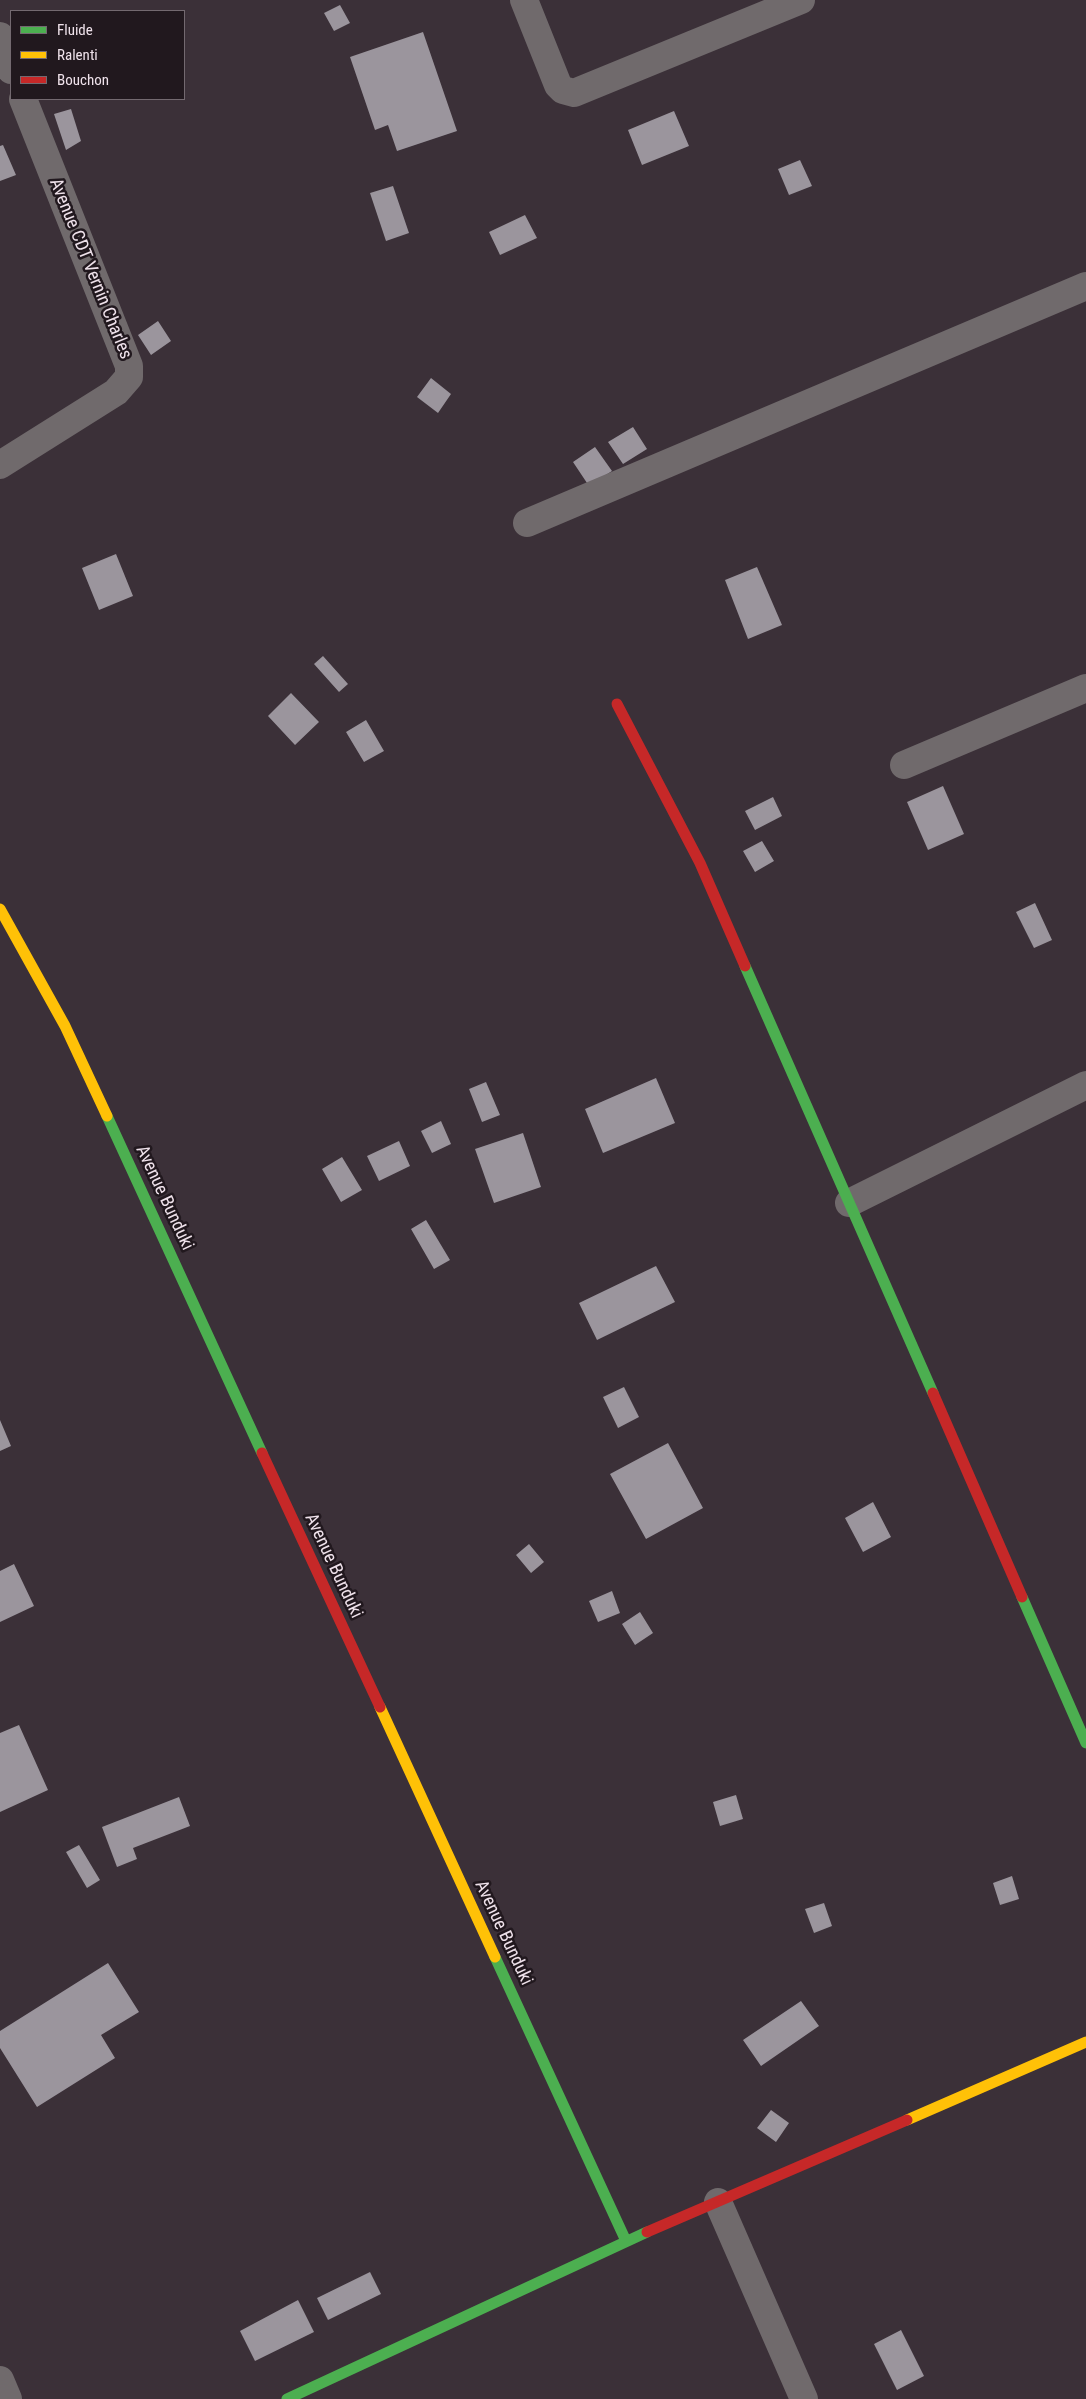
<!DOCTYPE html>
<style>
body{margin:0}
#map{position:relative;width:1086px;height:2399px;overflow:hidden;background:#3b3038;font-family:"Roboto Condensed",sans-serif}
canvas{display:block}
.legend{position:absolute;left:10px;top:10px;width:175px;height:90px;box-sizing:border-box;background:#21181e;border:1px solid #736970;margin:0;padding:6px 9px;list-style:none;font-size:15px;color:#efe2eb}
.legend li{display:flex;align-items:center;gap:10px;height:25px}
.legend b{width:25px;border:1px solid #736970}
</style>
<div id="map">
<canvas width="1086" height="2399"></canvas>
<ul class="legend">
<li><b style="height:6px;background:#4caf50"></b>Fluide</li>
<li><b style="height:6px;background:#ffc107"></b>Ralenti</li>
<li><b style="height:6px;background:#c62828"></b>Bouchon</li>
</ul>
</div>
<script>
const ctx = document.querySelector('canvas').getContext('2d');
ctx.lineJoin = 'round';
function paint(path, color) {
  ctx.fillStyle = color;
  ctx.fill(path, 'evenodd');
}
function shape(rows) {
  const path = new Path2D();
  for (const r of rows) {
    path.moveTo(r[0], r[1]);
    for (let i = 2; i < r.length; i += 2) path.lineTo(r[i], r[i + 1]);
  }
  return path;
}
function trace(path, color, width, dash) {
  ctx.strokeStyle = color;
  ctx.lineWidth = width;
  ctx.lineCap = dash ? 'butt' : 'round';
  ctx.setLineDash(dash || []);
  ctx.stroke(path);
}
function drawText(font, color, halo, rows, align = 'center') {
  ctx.font = font + ' "Roboto Condensed",sans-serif';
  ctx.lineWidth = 5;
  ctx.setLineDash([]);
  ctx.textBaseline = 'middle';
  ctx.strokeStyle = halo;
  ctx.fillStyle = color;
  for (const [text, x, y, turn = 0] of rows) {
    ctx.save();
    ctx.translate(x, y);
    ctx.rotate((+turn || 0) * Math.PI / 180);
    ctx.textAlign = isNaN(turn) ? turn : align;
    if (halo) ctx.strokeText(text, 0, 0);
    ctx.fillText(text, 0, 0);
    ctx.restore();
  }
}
const building = shape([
 [340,5,350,23,334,31,324,13],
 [423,32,457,131,397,151,388,125,375,130,350,57],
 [71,109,81,141,66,150,54,114],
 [674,111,689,146,642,165,628,130],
 [3,145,16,175,0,181,0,146],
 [800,160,812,186,789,195,778,169],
 [393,186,409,233,386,241,370,193],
 [525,215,537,238,500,255,489,232],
 [158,321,171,341,151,355,138,335],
 [431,378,451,394,438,413,417,397],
 [633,427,647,449,623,464,608,442],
 [595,447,612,471,589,486,573,462],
 [116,554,133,596,99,610,82,568],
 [757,567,782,625,748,639,725,580],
 [323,656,348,684,339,692,314,664],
 [291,693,319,722,295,745,268,716],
 [366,720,384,751,364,762,346,732],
 [943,786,964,834,928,850,907,802],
 [773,797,782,816,755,830,745,811],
 [762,841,774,861,755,872,743,851],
 [1035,903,1052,940,1034,948,1016,912],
 [656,1078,675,1123,603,1153,585,1109],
 [486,1082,500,1115,482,1122,469,1089],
 [441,1121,451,1144,432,1153,421,1131],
 [523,1133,541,1187,494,1203,475,1149],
 [399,1141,410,1166,379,1181,367,1156],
 [342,1157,362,1190,341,1202,322,1169],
 [426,1220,450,1260,434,1269,411,1229],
 [656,1266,675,1302,597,1340,579,1303],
 [624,1387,639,1417,618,1428,603,1397],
 [0,1420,11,1446,0,1451],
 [668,1443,703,1508,646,1539,610,1474],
 [873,1502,891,1537,863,1552,845,1518],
 [529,1544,544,1562,531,1573,516,1555],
 [14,1564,34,1606,0,1622,0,1571],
 [612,1591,620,1613,598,1622,589,1601],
 [640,1612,653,1633,635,1645,622,1624],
 [19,1725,48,1790,0,1812,0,1733],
 [736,1795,743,1819,720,1826,713,1802],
 [179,1797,190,1826,133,1848,137,1859,117,1867,102,1827],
 [79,1845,100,1880,87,1888,66,1852],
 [1012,1876,1019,1899,1000,1905,993,1883],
 [824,1903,832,1926,814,1933,805,1909],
 [108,1963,139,2012,101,2035,115,2058,37,2107,0,2048,0,2031],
 [801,2001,819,2026,761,2066,743,2040],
 [771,2110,789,2123,776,2142,757,2128],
 [370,2272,381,2294,328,2320,317,2298],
 [298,2300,314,2332,255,2361,240,2331],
 [901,2330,924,2376,897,2390,874,2344]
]);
const street = shape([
 [524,0,558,85,563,90,574,93,801,0],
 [0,36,11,70],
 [0,465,116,392,129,377,129,366,23,99],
 [527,523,1086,286],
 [904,765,1086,688],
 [849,1203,1086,1085],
 [718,2202,804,2399],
 [0,2380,8,2399]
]);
const fast = shape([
 [745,966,933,1393],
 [107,1116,262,1453],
 [1022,1597,1086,1743],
 [495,1957,626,2241],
 [287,2399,647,2232]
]);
const slow = shape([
 [0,909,65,1026,107,1116],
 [380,1707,495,1957],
 [907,2120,1086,2042]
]);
const jam = shape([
 [617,704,700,863,745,966],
 [933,1393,1022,1597],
 [262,1453,380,1707],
 [647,2232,907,2120]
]);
const streetNames = [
 ["Avenue CDT Vernin Charles",90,269,68],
 ["Avenue Bunduki",164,1198,65],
 ["Avenue Bunduki",333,1566,65],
 ["Avenue Bunduki",503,1933,65]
];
paint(building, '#9b959d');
trace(street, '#706a6c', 28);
trace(fast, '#4caf50', 11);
trace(slow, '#ffc107', 11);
trace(jam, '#c62828', 11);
drawText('18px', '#efe2eb', '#21181e', streetNames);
</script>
